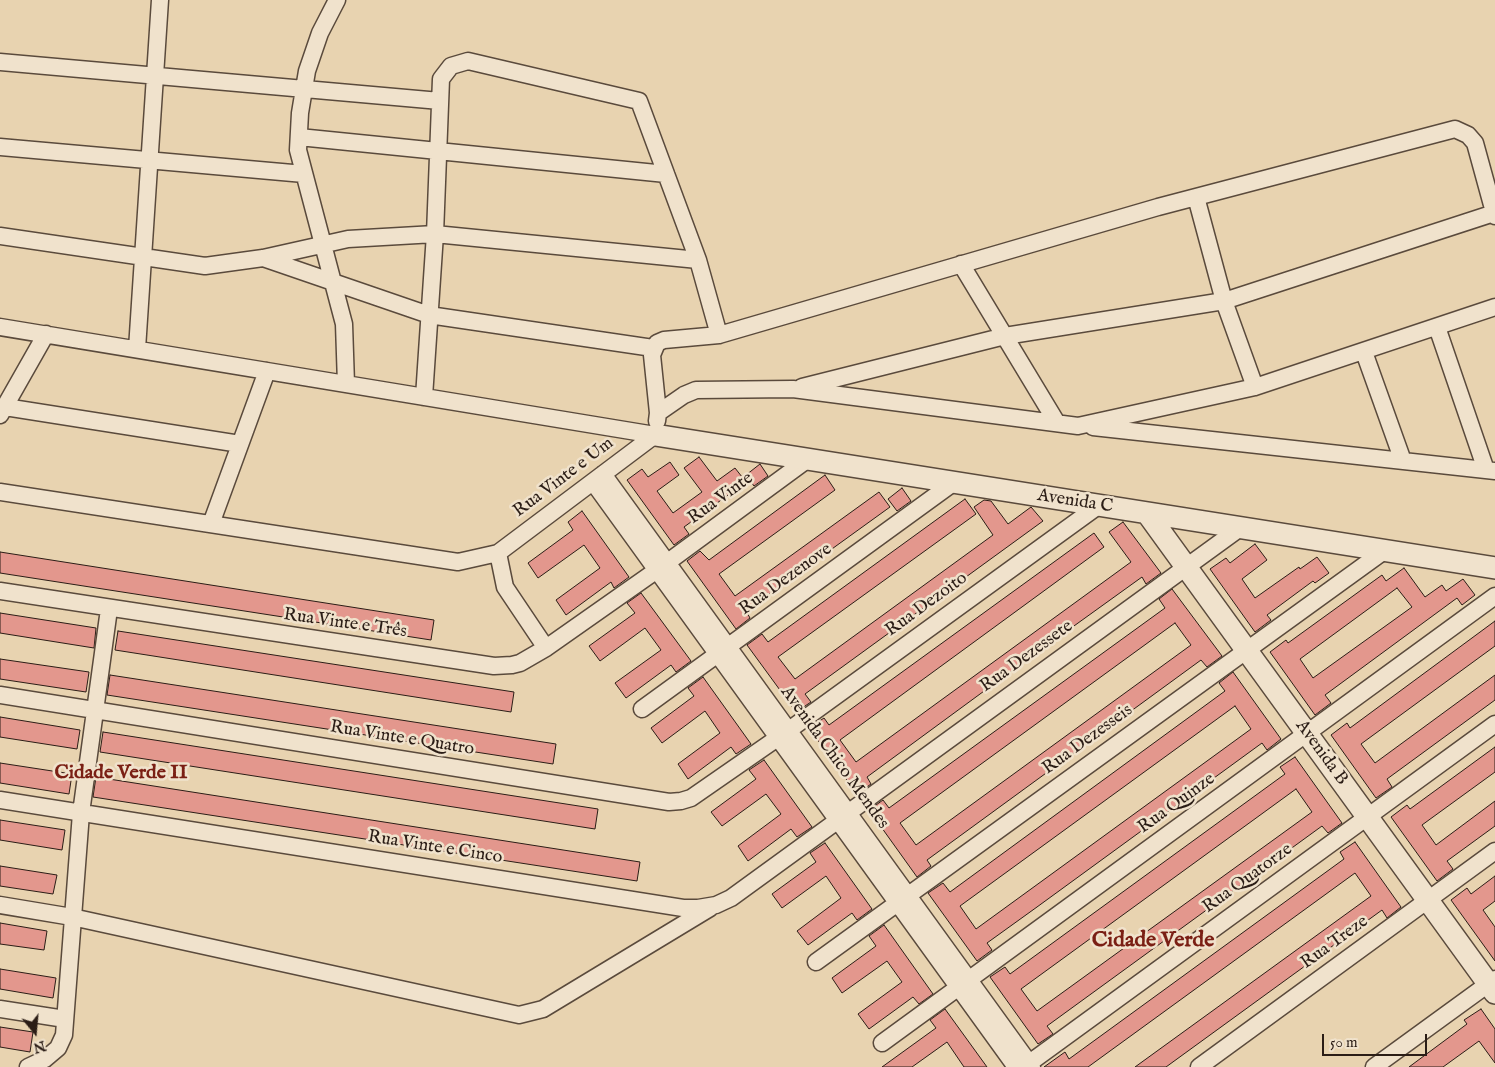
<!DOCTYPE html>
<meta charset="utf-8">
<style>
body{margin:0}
#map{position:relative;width:1495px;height:1067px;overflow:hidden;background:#e8d3b0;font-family:"IM FELL English",serif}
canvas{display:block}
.north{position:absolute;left:10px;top:1007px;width:50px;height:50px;-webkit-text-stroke:4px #f0e2cc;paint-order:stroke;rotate:163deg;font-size:14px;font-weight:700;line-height:20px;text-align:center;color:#2b1d16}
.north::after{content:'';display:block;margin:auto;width:18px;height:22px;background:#2b1d16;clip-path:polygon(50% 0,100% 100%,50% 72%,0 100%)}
.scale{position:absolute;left:1322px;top:1034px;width:105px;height:22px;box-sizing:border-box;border:2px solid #2b1d16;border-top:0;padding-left:6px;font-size:15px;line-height:18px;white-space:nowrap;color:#2b1d16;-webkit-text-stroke:4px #f0e2cc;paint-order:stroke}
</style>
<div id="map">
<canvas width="1495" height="1067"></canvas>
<div class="north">N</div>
<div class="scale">50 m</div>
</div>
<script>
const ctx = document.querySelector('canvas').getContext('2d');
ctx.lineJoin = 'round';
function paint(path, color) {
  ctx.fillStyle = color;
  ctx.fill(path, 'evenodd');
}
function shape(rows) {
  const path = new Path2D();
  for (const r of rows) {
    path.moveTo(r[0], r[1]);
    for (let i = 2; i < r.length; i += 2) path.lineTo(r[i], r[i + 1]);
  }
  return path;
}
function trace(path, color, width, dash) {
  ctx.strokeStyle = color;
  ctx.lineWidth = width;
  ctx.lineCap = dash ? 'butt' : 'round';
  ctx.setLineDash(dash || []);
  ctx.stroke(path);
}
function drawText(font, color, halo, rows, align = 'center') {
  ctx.font = font + ' "IM FELL English",serif';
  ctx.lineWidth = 5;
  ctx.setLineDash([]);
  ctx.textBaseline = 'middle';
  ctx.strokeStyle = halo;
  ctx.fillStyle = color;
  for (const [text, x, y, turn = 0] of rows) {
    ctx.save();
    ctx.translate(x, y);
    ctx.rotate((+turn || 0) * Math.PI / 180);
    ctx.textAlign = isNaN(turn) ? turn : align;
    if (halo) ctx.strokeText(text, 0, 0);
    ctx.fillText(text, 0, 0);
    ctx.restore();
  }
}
const building = shape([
 [699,457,717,481,735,468,746,482,684,527,689,534,674,545,627,480,642,469,648,477,670,462,679,475,657,491,673,513,702,492,684,468,699,457],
 [760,464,768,476,754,486,746,475,760,464],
 [825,475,835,490,719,574,735,596,879,492,890,507,746,611,750,618,736,629,687,561,700,551,709,560,825,475],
 [902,488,911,501,897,511,888,499,902,488],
 [965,499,976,514,778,657,795,679,993,535,974,507,984,500,991,501,1008,524,1031,507,1043,521,805,694,811,702,796,712,747,645,762,634,768,642,965,499],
 [582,511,629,577,614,588,611,582,566,615,556,600,600,568,584,545,538,578,528,563,573,530,568,522,582,511],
 [1123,522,1161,573,1146,584,1142,577,1010,672,867,777,871,784,857,794,809,728,824,718,829,725,1094,533,1104,547,840,740,856,762,1131,562,1109,532,1123,522],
 [1255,544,1267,560,1242,579,1255,598,1299,567,1300,569,1317,557,1329,573,1315,583,1313,581,1267,615,1271,620,1255,632,1210,569,1226,558,1230,563,1255,544],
 [0,552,434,620,431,640,0,573,0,552],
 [1404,568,1425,597,1442,585,1446,591,1463,579,1475,595,1462,605,1457,598,1325,695,1331,703,1315,715,1270,652,1286,640,1288,643,1382,575,1386,581,1404,568],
 [1397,588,1412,607,1313,678,1300,659,1397,588],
 [1172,589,1222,656,1207,667,1201,660,927,860,931,866,917,877,869,810,883,800,889,808,1165,608,1159,599,1172,589],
 [1175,623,1191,645,916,845,900,823,1175,623],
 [641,593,691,661,676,672,671,665,626,698,615,683,661,650,645,628,600,661,589,646,635,613,627,603,641,593],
 [0,613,96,628,94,648,0,633,0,613],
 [1495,621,1495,646,1361,744,1375,763,1495,675,1495,700,1387,779,1392,787,1376,798,1331,735,1347,723,1350,728,1495,621],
 [118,631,514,692,511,712,115,650,118,631],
 [0,659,89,672,86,692,0,679,0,659],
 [1233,672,1281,739,1267,750,1262,743,1037,907,987,943,992,950,977,961,928,893,943,883,950,892,1225,691,1219,683,1233,672],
 [1235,706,1251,729,976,929,960,906,1235,706],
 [110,675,556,744,553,764,107,695,110,675],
 [703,677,751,744,736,754,731,747,688,779,678,764,720,733,705,711,662,743,651,728,694,696,688,688,703,677],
 [0,717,80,730,77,749,0,737,0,717],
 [103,732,598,809,595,829,100,752,103,732],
 [1495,747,1495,772,1422,825,1436,845,1495,801,1495,826,1447,861,1453,869,1437,881,1391,817,1407,805,1410,809,1495,747],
 [1295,757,1342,823,1328,833,1322,826,1047,1026,1053,1034,1038,1044,990,977,1005,967,1010,974,1285,774,1280,767,1295,757],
 [1296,789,1312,812,1037,1011,1021,989,1296,789],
 [764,760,812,827,797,837,791,829,748,861,738,846,781,814,766,794,722,826,711,812,756,779,749,770,764,760],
 [0,763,72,774,69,794,0,783,0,763],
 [96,777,640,862,637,881,93,797,96,777],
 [0,820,65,830,62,850,0,840,0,820],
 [1355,842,1401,907,1387,918,1382,910,1166,1067,1135,1067,1371,896,1355,873,1088,1067,1044,1067,1065,1052,1069,1059,1344,859,1340,852,1355,842],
 [825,843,872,909,857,920,852,913,808,945,797,931,841,898,826,876,782,908,772,894,816,862,810,853,825,843],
 [0,866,57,875,53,894,0,886,0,866],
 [1495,876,1495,901,1483,910,1495,927,1495,961,1451,900,1467,888,1471,894,1495,876],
 [0,923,47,931,44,950,0,944,0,923],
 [884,925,933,994,919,1004,913,997,869,1029,858,1014,902,982,887,961,842,993,832,978,876,946,869,936,884,925],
 [0,969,56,978,53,998,0,989,0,969],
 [945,1009,987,1067,964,1067,947,1042,912,1067,882,1067,936,1028,930,1020,945,1009],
 [1481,1009,1495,1029,1495,1063,1479,1041,1443,1067,1409,1067,1467,1024,1464,1020,1481,1009],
 [0,1027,33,1032,30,1052,0,1047,0,1027]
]);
const minor = shape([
 [337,0,320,33,307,71,300,113,298,150,344,324,346,384],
 [0,62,440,101],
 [299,137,666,174],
 [0,147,304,174],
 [1196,197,1224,301,1255,387],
 [0,236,205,266,263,258,348,239,435,234,698,260],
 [263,258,429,315,653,348],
 [961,264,1057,423],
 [0,327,655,435],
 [1437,327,1486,470],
 [137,349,160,0],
 [1364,352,1403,461],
 [802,387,1005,336,1224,301,1494,213],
 [424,397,435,234,441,79,451,66,468,61,639,101,698,260,719,335],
 [5,407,240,444],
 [658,413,652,355,657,343,664,340,719,335,1158,207,1455,129,1468,135,1475,143,1495,216],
 [0,415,46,334],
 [657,421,658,413,684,395,696,390,793,389,1078,426,1255,387,1495,307],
 [1093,427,1495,471],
 [603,474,1032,1067],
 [593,482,1016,1067],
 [0,492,458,562,498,553,655,435],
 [211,524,267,371],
 [498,553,505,587,546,648],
 [0,591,494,666,512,665,520,663,546,648,657,570,808,459],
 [0,695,669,802,681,801,691,798,789,730,1098,506],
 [642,709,953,483],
 [0,800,683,908,698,908,716,905,731,898,1240,528],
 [0,905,72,917,519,1015,543,1009,710,908],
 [816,962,1384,551],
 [0,1009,65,1019],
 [882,1043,1495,596],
 [28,1067,45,1059,58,1048,64,1035,81,813,109,609],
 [1024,1067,1495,724],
 [1199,1067,1495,851],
 [1374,1067,1495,979]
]);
const tertiary = shape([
 [655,435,1495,568],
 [1147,513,1495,993]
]);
const streetNames = [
 ["Rua Vinte e Um",564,478,-37],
 ["Rua Vinte",721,499,-36],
 ["Avenida C",1075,502,9],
 ["Rua Dezenove",786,580,-36],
 ["Rua Dezoito",927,605,-36],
 ["Rua Vinte e Três",345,624,8],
 ["Rua Dezessete",1027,657,-36],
 ["Rua Vinte e Quatro",402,739,9],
 ["Rua Dezesseis",1088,740,-36],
 ["Avenida B",1321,753,54],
 ["Avenida Chico Mendes",834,758,54],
 ["Rua Quinze",1177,804,-36],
 ["Rua Vinte e Cinco",435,848,9],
 ["Rua Quatorze",1248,879,-36],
 ["Rua Treze",1335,943,-36]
];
const quarterNames = [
 ["Cidade Verde II",121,774]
];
const districtNames = [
 ["Cidade Verde",1153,941]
];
paint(building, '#e3978d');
trace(building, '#2b1d16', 1);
trace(minor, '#5a4a3c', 19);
trace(tertiary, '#5a4a3c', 24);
trace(minor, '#f0e2cc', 16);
trace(tertiary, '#f0e2cc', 21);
drawText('18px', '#2b1d16', '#f0e2cc', streetNames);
drawText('bold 20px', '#7a1f14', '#f0e2cc', quarterNames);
drawText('bold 22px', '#7a1f14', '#f0e2cc', districtNames);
</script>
